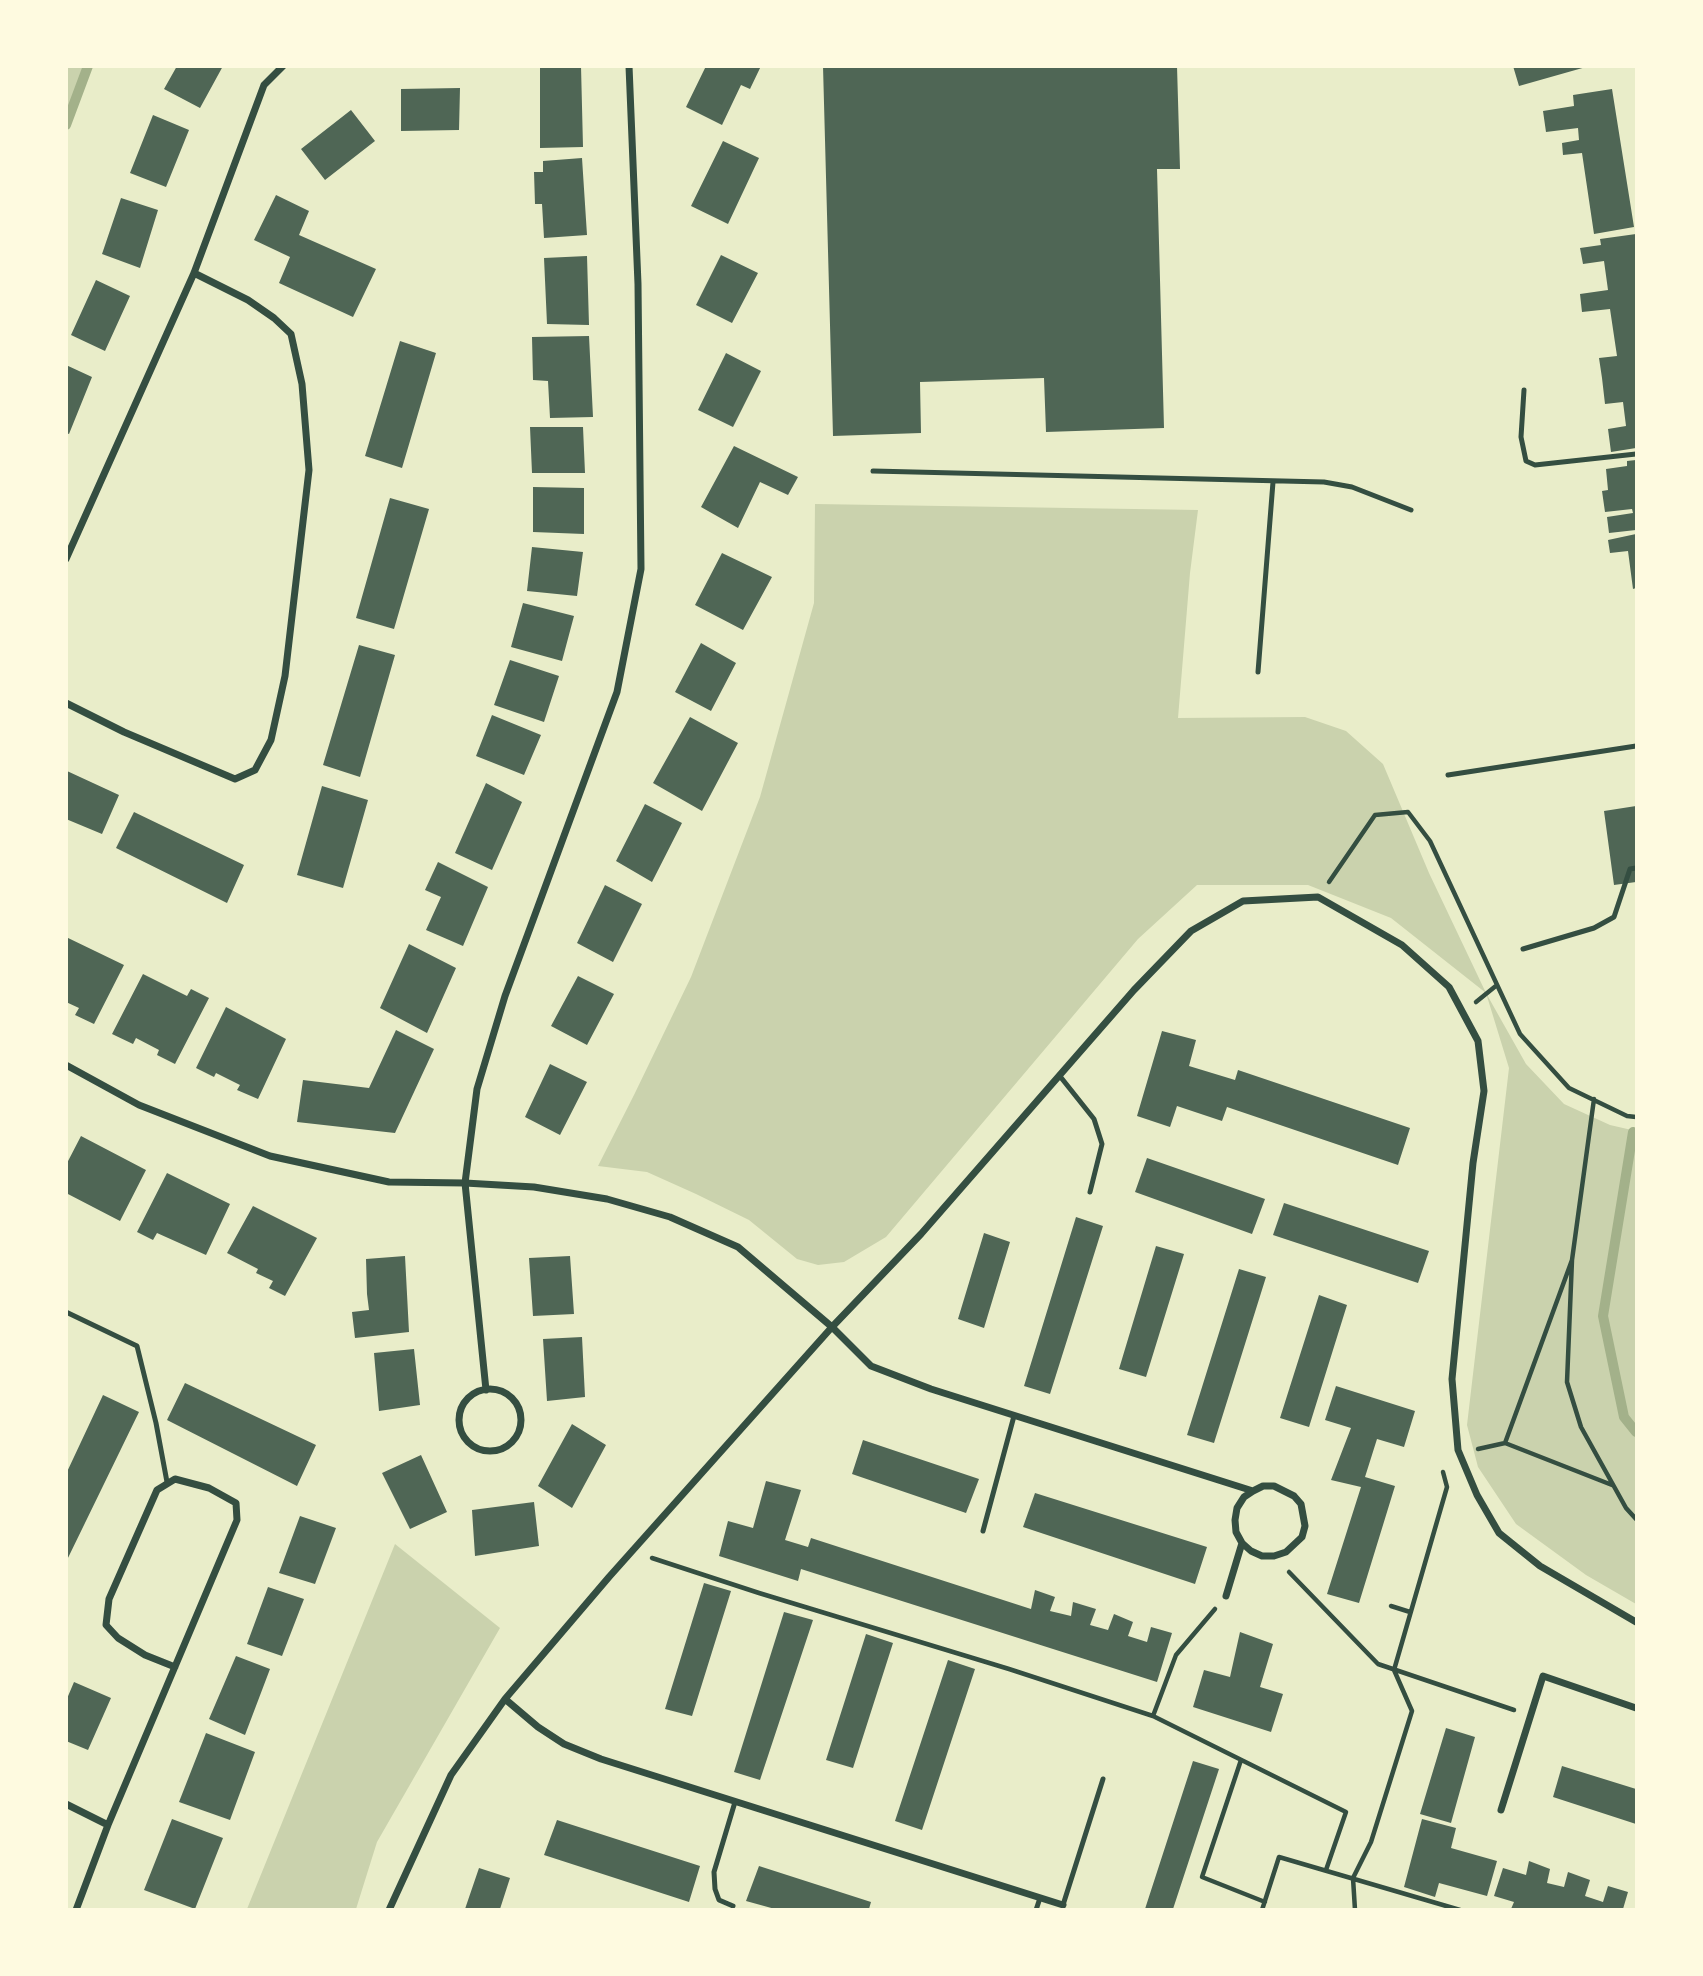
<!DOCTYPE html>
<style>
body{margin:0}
#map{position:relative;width:1703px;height:1976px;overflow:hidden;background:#e9edc9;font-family:"Work Sans",sans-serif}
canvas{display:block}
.frame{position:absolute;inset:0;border:68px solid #fefae0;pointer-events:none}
</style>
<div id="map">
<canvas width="1703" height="1976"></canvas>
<div class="frame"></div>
</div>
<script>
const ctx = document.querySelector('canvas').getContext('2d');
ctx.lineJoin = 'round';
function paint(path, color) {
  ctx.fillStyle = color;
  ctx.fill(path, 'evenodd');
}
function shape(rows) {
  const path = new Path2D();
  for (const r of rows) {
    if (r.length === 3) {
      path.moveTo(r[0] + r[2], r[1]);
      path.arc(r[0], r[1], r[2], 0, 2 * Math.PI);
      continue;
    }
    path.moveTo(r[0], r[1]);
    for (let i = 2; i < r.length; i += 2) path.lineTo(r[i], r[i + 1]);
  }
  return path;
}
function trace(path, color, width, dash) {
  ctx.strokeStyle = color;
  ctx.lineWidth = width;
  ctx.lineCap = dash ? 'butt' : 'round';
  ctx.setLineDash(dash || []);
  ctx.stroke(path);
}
const green = shape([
 [67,66,88,67,67,125,66,67],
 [815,504,1198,510,1190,573,1178,718,1305,717,1346,731,1383,764,1429,873,1486,993,1526,1064,1564,1104,1610,1125,1636,1131,1636,1604,1586,1575,1516,1524,1478,1467,1467,1425,1509,1068,1486,993,1391,918,1308,885,1197,885,1138,939,886,1237,844,1262,818,1265,797,1259,749,1220,696,1194,647,1172,598,1166,634,1095,691,977,760,797,814,603],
 [395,1544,500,1628,377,1842,356,1909,247,1909]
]);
const stream = shape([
 [66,125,88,66],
 [1633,1132,1603,1316,1624,1417,1636,1432]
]);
const building = shape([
 [177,66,223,66,200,108,164,89],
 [540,66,581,66,583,147,540,148],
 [706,66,761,66,750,89,741,85,722,125,686,107],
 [823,66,1177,66,1180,169,1157,169,1164,428,1046,432,1044,378,920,382,921,433,833,436],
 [1513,66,1586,66,1586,67,1519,86],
 [460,88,459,130,401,131,401,89],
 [1612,89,1634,227,1594,234,1582,153,1563,155,1562,143,1579,140,1578,128,1546,132,1543,111,1574,106,1573,95],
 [351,110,375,141,325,180,301,149],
 [153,115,189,130,166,187,130,173],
 [723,141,759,158,728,224,691,206],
 [582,158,587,235,544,238,542,204,535,204,534,172,543,172,543,161],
 [276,195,309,211,299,235,376,269,353,317,279,283,290,257,254,240],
 [121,198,158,210,140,268,102,254],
 [1636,234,1636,448,1611,452,1608,429,1626,426,1623,402,1605,404,1602,378,1599,358,1617,356,1610,309,1582,312,1580,294,1608,290,1604,261,1583,264,1580,248,1601,245,1600,239],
 [721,255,758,273,732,323,696,305],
 [587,256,589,325,547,324,544,258],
 [96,280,130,296,105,351,71,335],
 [589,336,593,417,550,418,548,381,533,380,532,337],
 [400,341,436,353,402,468,365,456],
 [726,353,761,371,733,427,698,410],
 [66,365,92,377,69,434,66,433],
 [530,427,583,427,585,473,532,473],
 [734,446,798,477,788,495,760,482,738,528,701,507],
 [1636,460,1636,530,1609,533,1607,517,1633,513,1632,509,1605,512,1602,491,1608,490,1606,469,1627,466,1627,461],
 [533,487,584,488,584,534,533,532],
 [390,498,429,509,394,629,356,618],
 [1636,534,1636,588,1633,589,1628,551,1610,553,1608,540],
 [532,547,583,552,577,596,527,591],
 [722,553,772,577,743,630,695,605],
 [523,603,574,616,562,661,511,647],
 [701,643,736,663,711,711,675,692],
 [359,645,395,655,360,777,323,765],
 [510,660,559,676,544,722,494,705],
 [492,715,541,735,524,775,476,756],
 [690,717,738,743,702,811,653,783],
 [67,771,119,795,102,834,66,819],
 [486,783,522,802,492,870,455,853],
 [322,786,368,800,343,888,297,875],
 [645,804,682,823,652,882,616,861],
 [1636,806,1636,882,1614,885,1604,811],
 [134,812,244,865,227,903,116,848],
 [438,862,488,887,463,946,426,930,441,897,425,890],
 [605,885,642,904,613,962,577,943],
 [66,937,124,965,94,1024,75,1015,79,1008,66,1002],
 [409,944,456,968,427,1033,380,1008],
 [143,974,187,996,191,989,209,998,175,1064,157,1055,159,1050,136,1038,133,1044,112,1034],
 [578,976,614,994,587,1045,551,1026],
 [226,1007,286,1039,258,1099,237,1090,240,1085,216,1073,214,1077,196,1068],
 [396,1030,434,1049,395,1133,297,1122,303,1080,369,1088],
 [1162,1031,1196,1040,1189,1066,1235,1080,1238,1070,1410,1128,1398,1165,1227,1107,1222,1121,1177,1106,1170,1127,1137,1116],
 [550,1064,587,1082,560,1135,525,1117],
 [81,1136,146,1170,120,1221,66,1193,66,1165],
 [1147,1158,1265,1199,1252,1234,1135,1192],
 [167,1173,230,1204,206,1255,157,1233,153,1240,137,1232],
 [1284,1203,1429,1251,1418,1283,1273,1235],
 [253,1206,317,1238,285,1296,269,1288,273,1281,256,1273,258,1269,227,1253],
 [1076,1217,1103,1226,1050,1394,1024,1386],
 [984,1233,1010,1242,984,1328,958,1319],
 [1156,1246,1184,1254,1146,1377,1119,1369],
 [405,1256,409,1332,355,1338,352,1312,369,1310,367,1294,366,1259],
 [570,1256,574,1314,533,1316,529,1258],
 [1239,1269,1266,1277,1214,1443,1187,1435],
 [1319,1295,1347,1305,1309,1427,1280,1418],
 [582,1337,585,1397,547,1401,543,1339],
 [414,1349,420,1405,379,1411,374,1353],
 [185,1383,316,1445,297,1486,167,1420],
 [1336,1386,1415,1411,1404,1447,1377,1439,1365,1477,1395,1486,1359,1603,1327,1594,1361,1487,1331,1480,1351,1428,1325,1420],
 [103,1395,139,1412,66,1562,66,1474],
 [572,1424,606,1445,572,1508,538,1486],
 [863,1440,979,1479,966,1513,852,1474],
 [421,1455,447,1512,410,1529,382,1473],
 [766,1481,801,1490,785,1540,808,1547,811,1538,1031,1609,1035,1590,1055,1597,1050,1611,1071,1616,1073,1602,1096,1609,1090,1625,1108,1630,1114,1614,1133,1622,1128,1636,1147,1642,1151,1627,1172,1633,1157,1682,801,1569,798,1581,719,1556,728,1521,753,1528],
 [1035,1493,1207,1547,1195,1584,1023,1527],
 [534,1502,539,1546,475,1556,472,1510],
 [300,1516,336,1528,315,1584,279,1573],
 [704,1583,731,1591,692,1716,665,1709],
 [268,1587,304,1599,282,1656,247,1644],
 [784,1612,813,1620,760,1780,734,1772],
 [1240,1632,1273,1644,1260,1687,1283,1694,1271,1732,1193,1707,1204,1670,1230,1677],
 [866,1634,893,1643,853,1768,826,1760],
 [236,1656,270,1669,245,1735,209,1719],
 [948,1660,975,1669,922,1830,895,1821],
 [74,1682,111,1698,88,1750,66,1741,66,1701],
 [1446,1728,1475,1737,1451,1823,1420,1814],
 [206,1733,255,1752,230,1820,179,1802],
 [1193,1761,1219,1769,1173,1909,1145,1909],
 [1562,1766,1636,1789,1636,1824,1553,1797],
 [172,1819,223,1838,195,1909,144,1890],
 [1422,1819,1456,1828,1451,1848,1497,1861,1487,1896,1439,1883,1435,1897,1404,1887],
 [557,1820,700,1866,689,1902,544,1855],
 [1529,1861,1550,1869,1547,1883,1564,1887,1568,1872,1590,1880,1585,1896,1603,1902,1608,1886,1628,1892,1623,1909,1511,1909,1514,1902,1494,1896,1503,1868,1526,1875],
 [759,1866,871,1902,869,1909,775,1909,746,1901],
 [479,1868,510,1878,500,1909,465,1909]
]);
const path = shape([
 [1329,882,1375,815,1408,812,1430,841,1520,1034,1569,1088,1627,1116,1636,1117],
 [1476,1002,1497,985],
 [1594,1099,1572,1260,1567,1382,1581,1427,1626,1508,1636,1519],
 [1505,1443,1612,1485],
 [1478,1449,1505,1443,1572,1260],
 [652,1558,759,1593,1009,1669,1153,1716,1346,1812,1326,1870],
 [1289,1572,1378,1664,1514,1710],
 [1391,1606,1410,1612],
 [1153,1716,1176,1655,1215,1609],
 [1241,1760,1202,1877,1265,1902],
 [1262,1910,1279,1857,1460,1910],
 [1355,1910,1353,1878,1371,1842,1412,1711,1394,1670,1447,1487,1443,1472]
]);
const service = shape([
 [1524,390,1521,437,1526,461,1535,465,1636,454],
 [873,471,1324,482,1352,487,1411,510],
 [1258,672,1273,482],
 [1448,775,1636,746],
 [1523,949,1594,928,1614,917,1630,869,1636,868],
 [1059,1075,1094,1119,1102,1144,1090,1192],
 [66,1312,137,1346,156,1423,167,1482],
 [983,1531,1014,1416],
 [1063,1905,1103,1779],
 [733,1906,719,1900,715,1889,714,1872,735,1802],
 [1036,1910,1040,1898]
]);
const minor = shape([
 [66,559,194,273,264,85,283,66],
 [66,703,124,732,235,779,255,770,271,740,285,676,309,470,302,384,291,334,274,318,248,300,194,273],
 [66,1065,139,1105,270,1156,389,1182,465,1183,534,1187,607,1199,670,1217,738,1247,832,1327,921,1234,1134,990,1191,931,1243,901,1318,897,1402,945,1449,987,1478,1041,1484,1091,1473,1163,1452,1379,1458,1450,1477,1495,1499,1533,1540,1566,1636,1622],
 [490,1420,31],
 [486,1390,465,1183,477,1089,505,996,617,692,641,569,638,284,629,66],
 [1226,1596,1242,1543],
 [505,1699,538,1727,564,1744,601,1759,1063,1905],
 [66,1804,108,1825],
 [1501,1810,1543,1676,1636,1708],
 [76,1910,108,1825,237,1520,236,1503,209,1488,175,1479,157,1490,109,1599,106,1625,118,1638,145,1655,175,1667],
 [389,1910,451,1775,505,1699,609,1577,832,1327,871,1366,931,1389,1253,1491,1244,1497,1237,1508,1235,1520,1236,1532,1242,1543,1251,1551,1262,1556,1274,1556,1286,1552,1302,1537,1305,1526,1301,1504,1294,1496,1274,1486,1263,1486,1253,1491]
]);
paint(green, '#cad2ad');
trace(stream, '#a3b18a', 10);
paint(building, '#4f6655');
trace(path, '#344e41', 4.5);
trace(service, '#344e41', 5);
trace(minor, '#344e41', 7);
</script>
